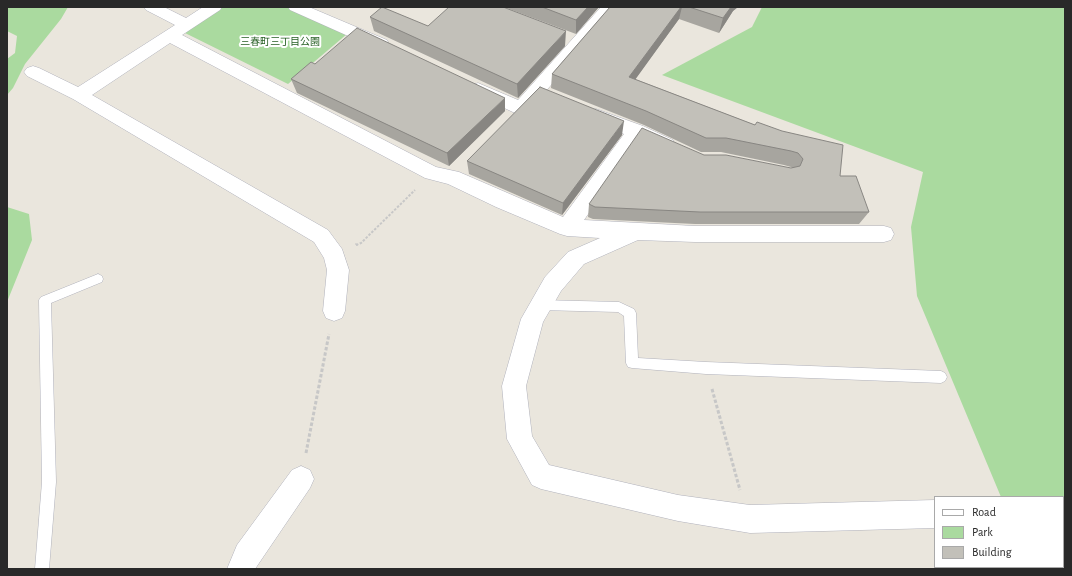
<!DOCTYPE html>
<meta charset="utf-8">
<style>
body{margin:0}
#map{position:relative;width:1072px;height:576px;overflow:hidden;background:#eae6dd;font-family:"Alegreya Sans",sans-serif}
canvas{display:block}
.frame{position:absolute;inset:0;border:8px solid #292929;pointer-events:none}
.legend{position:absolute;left:934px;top:496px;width:130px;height:72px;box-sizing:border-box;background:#fff;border:1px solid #a9a9a9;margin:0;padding:5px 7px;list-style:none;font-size:12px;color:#292929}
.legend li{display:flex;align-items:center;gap:8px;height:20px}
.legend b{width:20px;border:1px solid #a9a9a9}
</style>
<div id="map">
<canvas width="1072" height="576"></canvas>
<div class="frame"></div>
<ul class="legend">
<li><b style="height:5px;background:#fff"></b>Road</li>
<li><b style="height:11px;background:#aada9f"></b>Park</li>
<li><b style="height:11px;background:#c2c0b9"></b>Building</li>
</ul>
</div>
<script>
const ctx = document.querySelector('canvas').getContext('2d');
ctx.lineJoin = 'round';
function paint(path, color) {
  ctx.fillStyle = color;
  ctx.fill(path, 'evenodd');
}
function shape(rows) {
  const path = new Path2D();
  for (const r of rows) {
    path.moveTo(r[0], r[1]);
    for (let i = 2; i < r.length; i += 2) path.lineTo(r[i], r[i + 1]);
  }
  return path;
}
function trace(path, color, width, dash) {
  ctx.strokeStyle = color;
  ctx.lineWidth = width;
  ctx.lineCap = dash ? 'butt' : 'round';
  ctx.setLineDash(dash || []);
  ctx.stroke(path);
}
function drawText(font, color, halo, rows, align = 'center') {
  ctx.font = font + ' "Alegreya Sans","Noto Sans JP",sans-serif';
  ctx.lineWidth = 4;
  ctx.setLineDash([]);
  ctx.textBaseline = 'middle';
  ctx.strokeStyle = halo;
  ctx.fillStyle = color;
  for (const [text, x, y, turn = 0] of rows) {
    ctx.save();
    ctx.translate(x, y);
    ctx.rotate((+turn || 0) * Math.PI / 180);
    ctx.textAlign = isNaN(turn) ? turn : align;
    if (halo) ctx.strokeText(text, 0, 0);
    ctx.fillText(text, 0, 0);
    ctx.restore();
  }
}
const green = shape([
 [7,7,68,7,61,19,25,64,13,88,7,95,7,59,15,53,17,36,7,31],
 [222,7,287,7,347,34,288,84,185,33],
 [762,7,1065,7,1065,542,1063,541,1063,497,1001,497,917,296,911,227,923,172,662,75,752,27],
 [7,207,29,214,32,240,7,302]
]);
const pathFar1 = shape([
 [356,245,361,243,415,190]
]);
const path = shape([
 [356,245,357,244],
 [712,389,740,490],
 [306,453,329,334]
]);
const lane = shape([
 [98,274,102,276,103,279,102,282,51,303,56,482,49,569,35,569,42,482,39,300,41,297,98,274],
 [540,300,619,302,634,309,636,313,638,358,706,362,941,371,945,373,947,377,945,381,941,383,706,374,632,368,628,367,626,363,624,316,618,312,540,310,536,308,534,305,536,302,540,300]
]);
const street = shape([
 [144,7,164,7,186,18,203,7,222,7,220,10,182,35,436,167,459,172,563,217,624,134,590,120,587,115,590,110,596,109,643,126,673,140,675,145,673,150,666,152,639,141,584,220,695,226,884,226,891,228,894,234,891,240,884,242,695,242,638,240,584,264,561,291,543,322,526,386,532,436,549,465,678,495,750,505,935,500,935,528,750,533,678,521,541,489,532,485,507,439,502,386,521,319,545,277,568,252,600,238,567,236,560,234,496,207,448,184,425,178,170,43,92,95,328,230,342,249,349,270,345,311,342,318,334,321,326,318,323,311,327,270,324,258,314,242,73,99,27,76,24,72,27,68,33,66,39,68,78,87,175,25,146,10,144,7],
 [288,7,309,7,387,40,389,44,387,48,381,49,375,48,290,10,288,7],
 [601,7,618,7,527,113,521,115,515,113,472,93,469,89,472,85,478,83,518,100,601,7],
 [301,466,310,470,314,479,310,488,255,569,227,569,237,545,292,470,301,466],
 [1063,533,1065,534,1065,562,1063,561,1063,533]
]);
const wall = shape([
 [504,7,599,7,576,34],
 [610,7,738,7,733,11,719,33,679,19,635,79,755,125,840,176,869,212,859,224,695,224,593,219,588,217,589,204,704,155,791,168,792,168,791,167,784,165,721,152,701,152,644,125,551,88,552,74],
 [370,17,428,26,565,46,518,98,374,31],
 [291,79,505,111,449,166,297,93],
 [622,135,562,215,469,174,467,161]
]);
const shadedWall = shape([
 [588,7,599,7,576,34,576,20],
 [681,7,682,7,679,19,627,91,629,77],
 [731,7,738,7,733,11,719,33,723,18],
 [566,31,565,46,518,98,517,84],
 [505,98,505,111,449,166,447,153],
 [624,121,622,135,562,215,563,203]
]);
const building = shape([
 [382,7,428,26,449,7,503,7,566,31,517,84,370,17,382,7],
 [542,7,588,7,576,20,542,7],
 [610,7,681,7,629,77,755,125,757,122,782,131,843,145,840,176,856,176,869,212,700,212,595,207,589,204,642,128,704,155,726,155,791,168,800,166,803,159,798,153,791,151,726,138,706,138,646,111,552,74,610,7],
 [689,7,731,7,723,18,689,7],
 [357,28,505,98,447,153,291,79,311,62,315,64,357,28],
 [540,87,624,121,563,203,467,161,540,87]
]);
const farParknames = [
 ["三春町三丁目公園",280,42]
];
paint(green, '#aada9f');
trace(lane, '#b0b1bb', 1);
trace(street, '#b0b1bb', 1);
trace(pathFar1, '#c7c7c7', 2, [2.5, 1.5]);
trace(path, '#c7c7c7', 3, [3.5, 2]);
paint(lane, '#fff');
paint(street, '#fff');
paint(wall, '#a7a59f');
paint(shadedWall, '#888682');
paint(building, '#c2c0b9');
trace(building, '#888682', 1);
drawText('10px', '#255e22', '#fff', farParknames);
</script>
